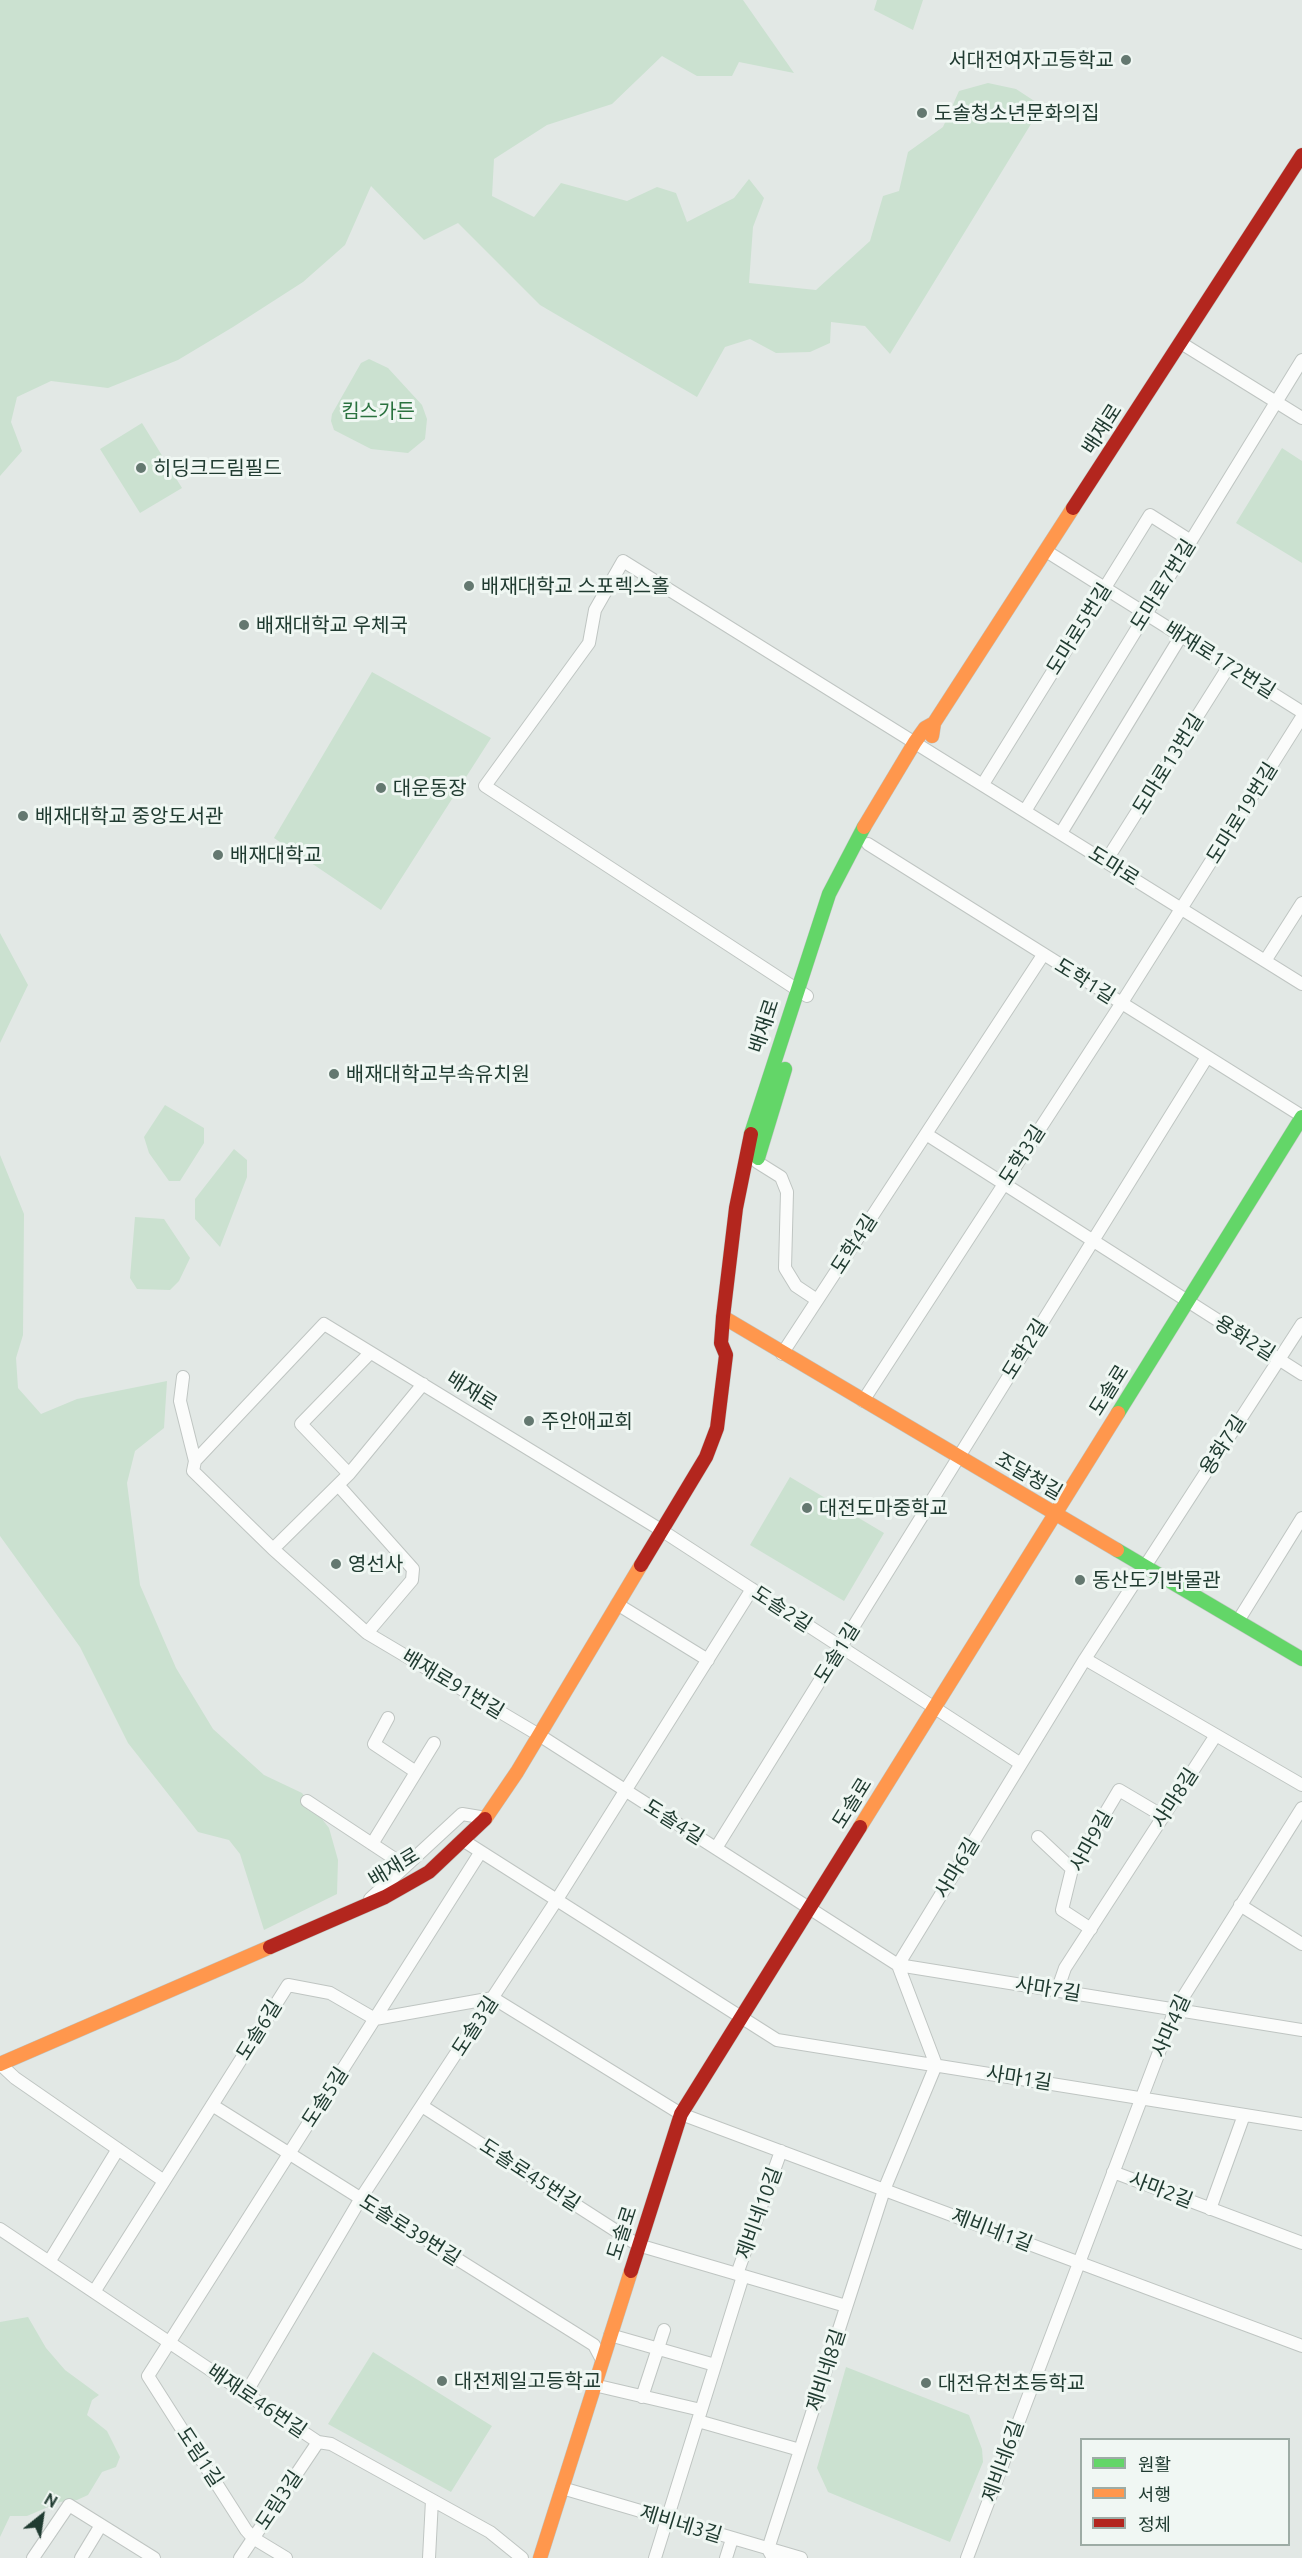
<!DOCTYPE html>
<meta charset="utf-8">
<style>
body{margin:0}
#map{position:relative;width:1302px;height:2558px;overflow:hidden;background:#e2e8e5;font-family:Ubuntu,"Noto Sans KR",sans-serif}
canvas{display:block}
.legend{position:absolute;left:1080px;top:2438px;width:210px;height:108px;box-sizing:border-box;background:#f0f7f3;border:2px solid #9daca5;margin:0;padding:8px 10px;list-style:none;font-size:18px;color:#203b31}
.legend li{display:flex;align-items:center;gap:12px;height:30px}
.legend b{width:30px;border:2px solid #9daca5}
.north{position:absolute;left:12px;top:2486px;width:60px;height:60px;-webkit-text-stroke:4px #f0f7f3;paint-order:stroke;rotate:30deg;font-size:16px;font-weight:700;line-height:24px;text-align:center;color:#203b31}
.north::after{content:'';display:block;margin:auto;width:21px;height:27px;background:#203b31;clip-path:polygon(50% 0,100% 100%,50% 72%,0 100%)}
</style>
<div id="map">
<canvas width="1302" height="2558"></canvas>
<ul class="legend">
<li><b style="height:8px;background:#63d668"></b>원활</li>
<li><b style="height:8px;background:#ff974d"></b>서행</li>
<li><b style="height:8px;background:#b3261e"></b>정체</li>
</ul>
<div class="north">N</div>
</div>
<script>
const ctx = document.querySelector('canvas').getContext('2d');
ctx.lineJoin = 'round';
function paint(path, color) {
  ctx.fillStyle = color;
  ctx.fill(path, 'evenodd');
}
function shape(rows) {
  const path = new Path2D();
  for (const r of rows) {
    path.moveTo(r[0], r[1]);
    for (let i = 2; i < r.length; i += 2) path.lineTo(r[i], r[i + 1]);
  }
  return path;
}
function trace(path, color, width, dash) {
  ctx.strokeStyle = color;
  ctx.lineWidth = width;
  ctx.lineCap = dash ? 'butt' : 'round';
  ctx.setLineDash(dash || []);
  ctx.stroke(path);
}
function drawText(font, color, halo, rows, align = 'center') {
  ctx.font = font + ' Ubuntu,"Noto Sans KR",sans-serif';
  ctx.lineWidth = 6;
  ctx.setLineDash([]);
  ctx.textBaseline = 'middle';
  ctx.strokeStyle = halo;
  ctx.fillStyle = color;
  for (const [text, x, y, turn = 0] of rows) {
    ctx.save();
    ctx.translate(x, y);
    ctx.rotate((+turn || 0) * Math.PI / 180);
    ctx.textAlign = isNaN(turn) ? turn : align;
    if (halo) ctx.strokeText(text, 0, 0);
    ctx.fillText(text, 0, 0);
    ctx.restore();
  }
}
const green = shape([
 [0,0,743,0,794,73,739,62,732,76,697,76,662,56,612,104,547,125,494,159,492,196,534,217,561,183,627,201,657,187,676,193,687,222,734,198,749,179,764,198,753,227,749,283,816,290,870,241,883,196,899,191,908,152,943,127,959,91,988,83,1016,89,1042,106,890,354,865,326,831,322,830,343,810,352,776,353,750,339,725,347,697,397,540,305,458,223,424,240,371,186,345,245,303,282,233,327,178,360,108,388,51,381,17,397,11,422,22,451,0,476],
 [877,0,923,0,913,30,874,10],
 [369,359,388,368,422,405,427,419,425,439,408,453,371,449,334,430,331,421,332,414,361,363],
 [142,423,182,488,140,513,100,449],
 [1282,448,1302,461,1302,563,1236,523],
 [372,672,491,738,381,910,274,838],
 [0,933,28,985,0,1043],
 [165,1105,204,1128,204,1143,180,1181,169,1181,149,1153,144,1137],
 [234,1149,247,1160,247,1177,220,1247,195,1219,195,1199],
 [0,1155,24,1214,23,1335,16,1358,18,1388,41,1414,77,1399,167,1381,164,1428,135,1451,127,1483,140,1585,176,1668,213,1729,264,1775,302,1793,329,1828,338,1860,337,1894,264,1930,240,1854,229,1840,198,1832,128,1743,80,1647,0,1536],
 [135,1217,164,1219,190,1258,179,1281,170,1290,137,1289,130,1278],
 [790,1477,884,1533,844,1601,750,1545],
 [28,2317,46,2348,65,2370,99,2395,92,2400,87,2415,107,2431,120,2457,116,2467,102,2472,88,2495,77,2500,60,2502,27,2516,10,2516,0,2537,0,2322],
 [373,2352,492,2426,451,2492,328,2424],
 [846,2367,969,2415,982,2449,983,2462,950,2542,828,2492,817,2468]
]);
const street = shape([
 [1181,343,1302,418],
 [1046,551,1302,712],
 [983,784,1150,515,1191,541],
 [1025,811,1302,360],
 [1061,833,1181,636],
 [868,844,1302,1116],
 [1106,861,1229,666],
 [1265,961,1302,903],
 [807,996,485,786,589,643,595,610,623,561,1302,984],
 [926,1134,1302,1374],
 [757,1162,781,1177,787,1192,785,1268,796,1286,817,1300],
 [782,1354,1043,955],
 [183,1377,180,1401,195,1461,193,1471,273,1549,367,1633,539,1735,898,1965,1302,2030],
 [863,1401,1121,1004,1302,717],
 [195,1461,324,1324,661,1530,1021,1764],
 [349,1474,301,1424,370,1353],
 [338,1485,413,1569,412,1580,367,1633],
 [273,1549,349,1474,423,1384],
 [617,1604,708,1660],
 [1238,1621,1302,1518],
 [1085,1659,1302,1785],
 [388,1718,374,1744,416,1772],
 [307,1801,404,1865],
 [1038,1837,1072,1869],
 [464,1841,777,2040,1302,2124],
 [372,1844,434,1743],
 [716,1848,1207,1057],
 [370,1899,462,1814,486,1818],
 [1240,1905,1302,1944],
 [1091,1929,1062,1910,1072,1869,1119,1790,1163,1816],
 [1057,1991,1065,1968,1216,1735],
 [0,2064,15,2078,164,2181],
 [212,2105,594,2345,602,2360],
 [422,2106,638,2245,846,2306],
 [1113,2172,1302,2243],
 [1210,2209,1244,2115],
 [0,2229,318,2442,331,2444,490,2532,522,2558],
 [49,2262,118,2149],
 [737,2274,781,2151],
 [94,2292,288,1985,330,1993,375,2019,493,1998,681,2114,1302,2346],
 [610,2335,715,2365],
 [594,2385,701,2410],
 [246,2393,361,2198,556,1901,752,1589],
 [642,2397,664,2330],
 [698,2421,800,2450],
 [562,2488,801,2558],
 [33,2558,69,2505,154,2558],
 [81,2558,101,2525],
 [240,2558,318,2442],
 [286,2558,253,2538,246,2530,148,2376,480,1853],
 [429,2558,432,2500],
 [655,2558,743,2276],
 [726,2558,732,2539],
 [773,2558,768,2549,884,2190,936,2065,898,1965,1085,1659,1302,1324],
 [967,2558,1175,2010,1302,1808]
]);
const fast = shape([
 [751,1134,829,894,864,827],
 [758,1158,785,1069],
 [1118,1413,1302,1117],
 [1117,1550,1302,1659]
]);
const slow = shape([
 [932,736,934,723,1073,508],
 [864,827,915,742,925,728,934,723],
 [723,1317,1117,1550],
 [485,1819,517,1772,641,1565],
 [860,1827,1118,1413],
 [0,2064,270,1947],
 [540,2558,631,2271]
]);
const jam = shape([
 [1073,508,1302,155],
 [641,1565,706,1457,717,1428,726,1355,721,1343,723,1317,736,1208,751,1134],
 [270,1947,385,1897,429,1872,485,1819],
 [631,2271,681,2114,860,1827]
]);
const markers = [
 [1126,60,6,"#647870"],
 [922,113,6,"#647870"],
 [141,468,6,"#647870"],
 [469,586,6,"#647870"],
 [244,625,6,"#647870"],
 [381,788,6,"#647870"],
 [23,816,6,"#647870"],
 [218,855,6,"#647870"],
 [334,1074,6,"#647870"],
 [529,1421,6,"#647870"],
 [807,1508,6,"#647870"],
 [336,1564,6,"#647870"],
 [1080,1580,6,"#647870"],
 [442,2381,6,"#647870"],
 [926,2383,6,"#647870"]
];
const poiNames = [
 ["서대전여자고등학교",1114,60,"right"],
 ["도솔청소년문화의집",934,113],
 ["히딩크드림필드",153,468],
 ["배재대학교 스포렉스홀",481,586],
 ["배재대학교 우체국",256,625],
 ["대운동장",393,788],
 ["배재대학교 중앙도서관",35,816],
 ["배재대학교",230,855],
 ["배재대학교부속유치원",346,1074],
 ["주안애교회",541,1421],
 ["대전도마중학교",819,1508],
 ["영선사",348,1564],
 ["동산도기박물관",1092,1580],
 ["대전제일고등학교",454,2381],
 ["대전유천초등학교",938,2383]
];
const parkNames = [
 ["킴스가든",378,411]
];
const streetNames = [
 ["배재로",1102,429,-57],
 ["도마로7번길",1163,585,-58],
 ["도마로5번길",1079,629,-58],
 ["배재로172번길",1220,660,32],
 ["도마로13번길",1168,764,-58],
 ["도마로19번길",1242,813,-58],
 ["도마로",1114,866,32],
 ["도학1길",1085,981,32],
 ["배재로",764,1026,-72],
 ["도학3길",1022,1155,-57],
 ["도학4길",854,1244,-57],
 ["용화2길",1245,1338,32],
 ["도학2길",1025,1349,-58],
 ["도솔로",1109,1390,-58],
 ["배재로",472,1391,32],
 ["용화7길",1223,1445,-57],
 ["조달청길",1029,1476,30],
 ["도솔2길",782,1609,33],
 ["도솔1길",837,1653,-58],
 ["배재로91번길",453,1684,31],
 ["사마8길",1175,1798,-57],
 ["도솔로",852,1803,-58],
 ["도솔4길",674,1822,32],
 ["사마9길",1091,1841,-61],
 ["배재로",394,1867,-31],
 ["사마6길",957,1868,-59],
 ["사마7길",1048,1989,9],
 ["도솔3길",475,2026,-57],
 ["사마4길",1171,2026,-66],
 ["도솔6길",259,2030,-58],
 ["사마1길",1019,2078,9],
 ["도솔5길",325,2097,-57],
 ["도솔로45번길",530,2175,33],
 ["사마2길",1161,2190,21],
 ["제비네10길",759,2213,-70],
 ["도솔로39번길",410,2230,32],
 ["제비네1길",992,2230,21],
 ["도솔로",622,2233,-72],
 ["제비네8길",826,2370,-72],
 ["배재로46번길",257,2401,34],
 ["도림1길",200,2457,57],
 ["제비네6길",1003,2461,-70],
 ["도림3길",279,2500,-56],
 ["제비네3길",681,2524,17]
];
paint(green, '#cbe1d0');
trace(street, '#bfc5c2', 14);
trace(fast, '#bec5c2', 15);
trace(slow, '#bec5c2', 15);
trace(jam, '#bec5c2', 15);
trace(street, '#fbfcfb', 12);
trace(fast, '#63d668', 14);
trace(slow, '#ff974d', 14);
trace(jam, '#b3261e', 14);
for (const [x, y, r, color] of markers) {
  const dot = new Path2D();
  dot.arc(x, y, r, 0, 2 * Math.PI);
  ctx.fillStyle = color;
  ctx.fill(dot);
  trace(dot, '#f0f7f3', 2);
}
drawText('20px', '#203b31', '#f0f7f3', poiNames, 'left');
drawText('20px', '#2a723f', '#f0f7f3', parkNames);
drawText('20px', '#203b31', '#f0f7f3', streetNames);
</script>
